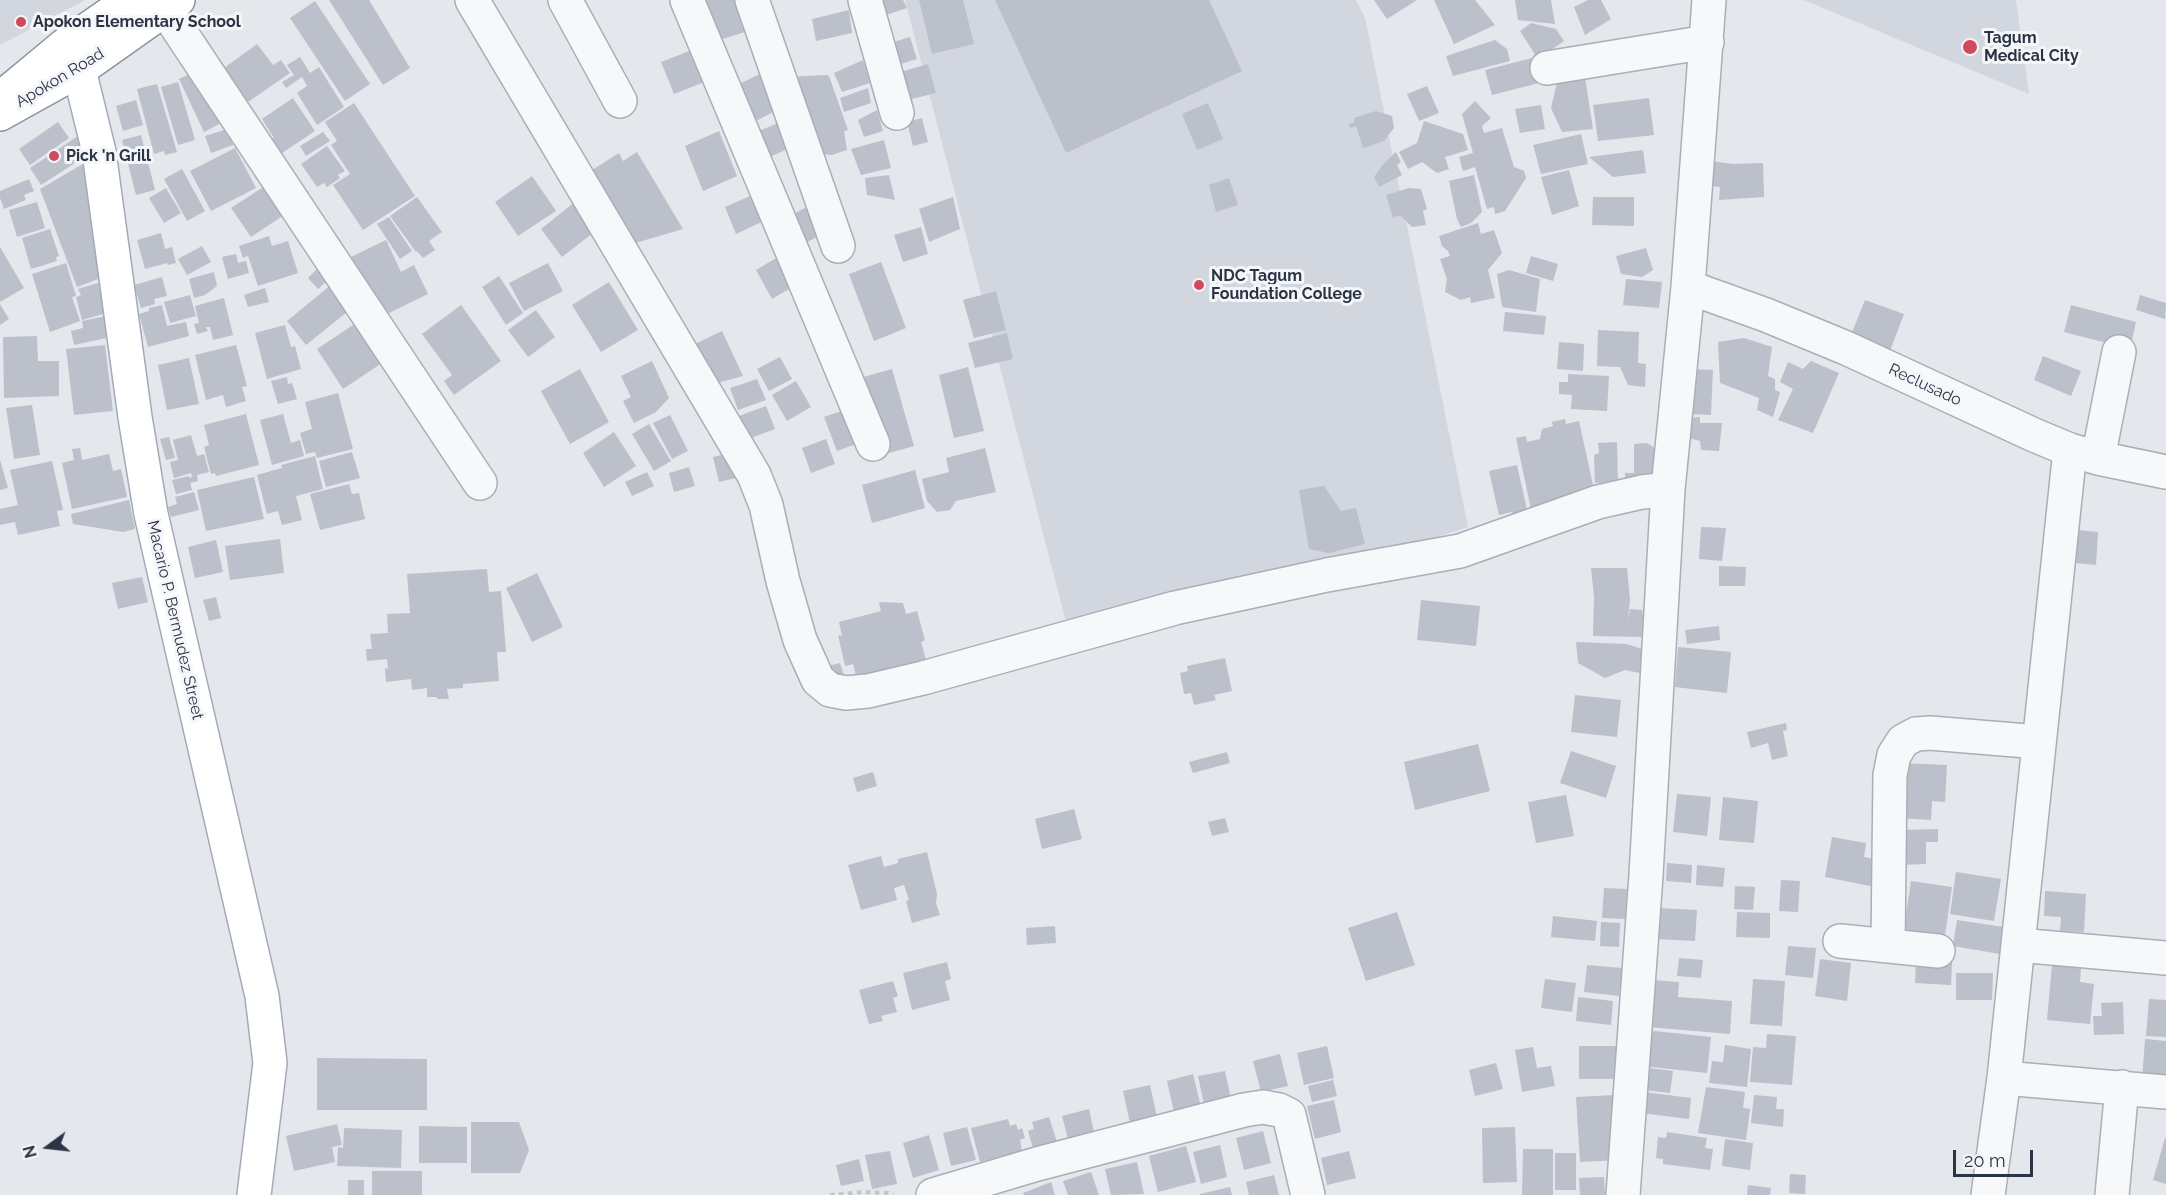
<!DOCTYPE html>
<style>
body{margin:0}
#map{position:relative;width:2166px;height:1195px;overflow:hidden;background:#e4e7ec;font-family:Raleway,sans-serif}
canvas{display:block}
.north{position:absolute;left:18px;top:1117px;width:60px;height:60px;-webkit-text-stroke:4px #f4f6f9;paint-order:stroke;rotate:255deg;font-size:16px;font-weight:700;line-height:24px;text-align:center;color:#2b3445}
.north::after{content:'';display:block;margin:auto;width:21px;height:27px;background:#2b3445;clip-path:polygon(50% 0,100% 100%,50% 72%,0 100%)}
.scale{position:absolute;left:1953px;top:1150px;width:80px;height:27px;box-sizing:border-box;border:3px solid #2b3445;border-top:0;padding-left:8px;font-size:18px;line-height:21px;white-space:nowrap;color:#2b3445;-webkit-text-stroke:4px #f4f6f9;paint-order:stroke}
</style>
<div id="map">
<canvas width="2166" height="1195"></canvas>
<div class="north">N</div>
<div class="scale">20 m</div>
</div>
<script>
const ctx = document.querySelector('canvas').getContext('2d');
ctx.lineJoin = 'round';
function paint(path, color) {
  ctx.fillStyle = color;
  ctx.fill(path, 'evenodd');
}
function shape(rows) {
  const path = new Path2D();
  for (const r of rows) {
    path.moveTo(r[0], r[1]);
    for (let i = 2; i < r.length; i += 2) path.lineTo(r[i], r[i + 1]);
  }
  return path;
}
function trace(path, color, width, dash) {
  ctx.strokeStyle = color;
  ctx.lineWidth = width;
  ctx.lineCap = dash ? 'butt' : 'round';
  ctx.setLineDash(dash || []);
  ctx.stroke(path);
}
function drawText(font, color, halo, rows, align = 'center') {
  ctx.font = font + ' Raleway,sans-serif';
  ctx.lineWidth = 6;
  ctx.setLineDash([]);
  ctx.textBaseline = 'middle';
  ctx.strokeStyle = halo;
  ctx.fillStyle = color;
  for (const [text, x, y, turn = 0] of rows) {
    ctx.save();
    ctx.translate(x, y);
    ctx.rotate((+turn || 0) * Math.PI / 180);
    ctx.textAlign = isNaN(turn) ? turn : align;
    if (halo) ctx.strokeText(text, 0, 0);
    ctx.fillText(text, 0, 0);
    ctx.restore();
  }
}
const built = shape([
 [0,0,85,0,0,45],
 [905,0,1356,0,1365,18,1468,527,1074,653],
 [1804,0,2016,0,2029,94]
]);
const building = shape([
 [329,0,369,0,410,68,383,85],
 [704,0,737,0,745,32,707,44],
 [868,0,903,0,907,8,874,19],
 [919,0,963,0,974,44,932,54],
 [995,0,1209,0,1242,71,1066,153],
 [1374,0,1417,0,1387,19],
 [1434,0,1475,0,1495,25,1454,44],
 [1515,0,1551,0,1555,24,1518,20],
 [1588,0,1601,0,1611,19,1585,35,1574,7],
 [315,1,370,84,345,101,290,18],
 [849,10,852,33,816,41,812,19],
 [1531,23,1556,29,1564,41,1538,59,1520,31],
 [910,37,917,59,894,66,887,44],
 [1495,40,1507,49,1510,61,1453,76,1446,56],
 [257,44,273,65,281,60,290,73,248,102,224,68],
 [700,47,712,79,674,94,661,62],
 [300,57,310,73,319,67,344,107,317,125,297,93,307,86,302,77,286,88,282,82,294,75,287,65],
 [1532,58,1539,83,1492,95,1485,70],
 [863,60,870,83,842,92,834,73],
 [928,64,936,93,904,101,897,73],
 [198,70,223,122,204,132,179,79],
 [762,73,779,109,748,125,729,89],
 [826,75,829,76,848,130,844,131,847,150,832,155,813,153,787,77],
 [1585,77,1593,129,1562,132,1551,108,1557,83],
 [178,82,195,140,178,145,161,87],
 [157,84,177,152,165,155,164,151,154,154,137,89],
 [1427,86,1439,113,1419,121,1407,94],
 [868,88,871,103,844,112,840,98],
 [293,98,315,131,276,157,267,143,274,138,262,119],
 [1649,98,1654,135,1598,141,1593,105],
 [136,100,143,125,123,131,116,106],
 [1475,101,1491,118,1482,126,1484,133,1502,128,1514,167,1524,171,1526,178,1505,211,1495,214,1494,207,1487,209,1475,167,1463,171,1459,157,1473,153,1462,114],
 [354,103,415,196,363,230,333,185,350,174,331,145,337,141,325,122],
 [1208,103,1223,139,1197,150,1182,114],
 [1541,105,1545,129,1520,133,1515,109],
 [877,110,883,131,864,137,858,120],
 [1376,111,1392,116,1394,128,1384,141,1363,148,1356,126,1350,128,1349,124,1355,122,1354,118],
 [922,118,928,142,913,146,907,122],
 [1424,121,1463,134,1468,150,1445,157,1449,169,1437,173,1422,162,1408,169,1399,152,1417,143],
 [58,122,69,138,30,165,19,149],
 [778,123,790,148,767,158,759,131],
 [227,129,233,145,211,153,205,136],
 [719,131,737,176,703,191,685,146],
 [323,132,330,141,306,156,300,146],
 [1581,134,1588,164,1541,174,1533,145],
 [141,135,155,190,136,195,122,140],
 [78,136,89,154,41,185,30,168],
 [884,140,891,168,861,175,851,149],
 [327,146,345,171,338,175,340,178,327,187,324,183,317,187,301,164],
 [235,148,256,188,211,211,190,171],
 [1643,150,1646,173,1613,177,1589,157],
 [637,152,683,229,632,244,589,172,619,153,623,161],
 [1396,152,1401,162,1397,165,1402,175,1379,187,1374,177,1384,163],
 [88,161,106,276,77,287,40,189],
 [1710,161,1733,164,1763,163,1764,197,1719,200,1720,187,1711,186],
 [182,169,205,211,187,221,164,179],
 [1569,170,1579,206,1552,215,1541,177],
 [889,175,895,200,867,195,865,178],
 [1474,175,1482,212,1471,223,1461,227,1457,219,1449,181],
 [532,176,556,211,518,236,495,202],
 [1229,178,1238,205,1216,212,1209,185],
 [29,179,34,191,24,195,26,200,4,209,0,198,0,191],
 [265,186,284,215,251,237,231,208],
 [166,188,181,213,164,223,149,198],
 [1409,188,1421,189,1427,209,1423,211,1426,225,1412,227,1400,215,1393,218,1386,195],
 [757,193,768,219,736,234,725,207],
 [417,197,442,232,429,241,435,250,423,258,417,251,416,252,390,216],
 [953,197,960,229,929,242,919,209],
 [1593,197,1634,197,1634,226,1592,225],
 [576,201,598,229,562,257,541,229],
 [817,201,830,230,796,248,785,219],
 [37,202,45,228,17,237,9,210],
 [389,217,412,251,400,259,377,224],
 [1478,223,1481,234,1494,230,1502,253,1488,270,1495,298,1471,303,1470,297,1461,300,1445,292,1447,279,1440,259,1450,256,1448,251,1442,246,1439,236],
 [921,227,928,254,903,262,894,235],
 [50,229,59,256,56,257,57,261,31,269,22,238],
 [161,233,165,249,172,247,176,263,168,265,167,263,145,269,137,240],
 [269,236,272,246,288,241,298,273,258,286,248,256,243,258,239,246],
 [386,240,401,272,414,265,428,294,381,317,351,257],
 [202,246,211,262,187,275,178,259],
 [0,247,24,288,0,302],
 [1646,248,1653,270,1642,277,1621,274,1616,256],
 [236,254,238,263,246,261,249,273,228,279,222,257],
 [783,254,799,283,772,299,756,270],
 [1531,256,1558,264,1553,281,1526,273],
 [881,262,906,328,874,341,849,274],
 [66,263,76,296,72,297,80,321,50,332,32,274],
 [548,263,563,291,524,311,509,283],
 [321,265,331,277,318,289,308,278],
 [1509,270,1540,279,1536,312,1502,307,1497,274],
 [214,272,217,286,205,295,194,298,189,279],
 [499,276,523,313,506,325,482,287],
 [162,277,167,296,154,299,155,304,141,308,134,285],
 [1626,279,1662,282,1659,308,1623,305],
 [105,281,114,311,82,320,76,297,81,295,78,289],
 [609,282,638,330,601,352,572,305],
 [332,284,352,308,306,345,287,321],
 [265,288,269,302,248,307,244,295],
 [996,291,1006,330,974,338,963,300],
 [190,295,196,316,170,323,164,302],
 [2140,295,2166,303,2165,319,2136,310],
 [224,298,233,335,213,340,210,327,206,327,208,331,197,334,194,324,199,323,195,306],
 [1865,300,1904,314,1890,351,1851,335],
 [0,304,9,319,0,325],
 [162,305,167,326,186,322,189,336,148,347,139,314,149,311,149,308],
 [461,305,501,361,454,395,444,381,452,375,422,334],
 [2071,305,2136,322,2130,349,2064,332],
 [536,310,555,337,528,357,508,330],
 [1505,312,1546,316,1544,335,1503,331],
 [111,315,116,336,74,345,71,331,83,328,82,321],
 [359,321,385,361,343,389,317,349],
 [285,325,291,347,295,346,301,369,267,379,255,333],
 [1598,330,1639,332,1638,363,1646,364,1645,387,1628,385,1620,367,1597,366],
 [722,331,743,376,714,384,695,344],
 [1007,333,1013,359,975,368,968,343],
 [37,336,38,361,59,361,59,396,4,398,3,337],
 [1744,338,1772,347,1768,376,1775,379,1775,390,1780,392,1773,417,1757,410,1759,398,1720,383,1718,342],
 [1559,342,1584,344,1583,371,1557,369],
 [105,345,113,411,74,415,66,349],
 [236,345,247,386,242,387,246,401,226,407,223,395,206,400,195,355],
 [2043,356,2081,371,2071,396,2034,380],
 [780,357,792,379,769,391,757,369],
 [189,358,199,404,167,410,158,365],
 [652,361,669,398,656,412,634,423,623,401,631,397,621,376],
 [1811,361,1839,373,1813,433,1778,420,1793,389,1780,382,1788,362,1803,369],
 [968,367,984,431,954,438,939,375],
 [580,369,609,422,570,444,541,391],
 [892,369,914,446,882,455,860,378],
 [1690,369,1713,370,1711,415,1688,414],
 [1568,374,1609,376,1607,411,1571,409,1572,395,1559,394,1559,382,1568,382],
 [287,377,288,384,292,383,297,399,278,404,271,381],
 [757,379,766,400,738,410,730,388],
 [796,381,811,407,787,421,772,395],
 [338,393,353,449,317,458,315,452,306,454,300,433,312,429,305,402],
 [32,405,40,455,14,459,6,408],
 [766,406,775,429,748,439,739,416],
 [850,408,862,442,837,451,824,417],
 [246,414,259,465,216,476,215,473,211,474,204,447,209,445,204,425],
 [283,414,291,443,300,440,304,456,272,465,260,420],
 [670,415,688,451,672,459,653,423],
 [1700,417,1700,423,1722,423,1719,451,1701,450,1700,441,1689,438,1688,418],
 [1565,419,1566,424,1579,421,1595,494,1532,514,1516,438,1526,436,1527,442,1540,439,1542,429,1553,426,1552,422],
 [649,424,671,461,654,471,632,434],
 [614,432,636,466,604,487,583,453],
 [191,435,197,456,204,454,209,472,197,475,198,481,190,483,192,490,176,494,172,480,189,476,189,478,192,477,191,473,174,478,170,462,178,460,173,440],
 [169,437,175,458,166,460,160,439],
 [826,439,835,464,811,473,802,448],
 [1617,442,1618,482,1595,483,1594,455,1599,453,1598,443],
 [1647,443,1655,448,1654,476,1625,482,1625,473,1634,473,1634,444],
 [80,448,82,460,109,454,113,471,121,469,127,497,72,509,62,463,74,460,72,449],
 [985,448,996,492,956,501,950,510,937,512,927,501,922,479,949,472,946,458],
 [352,452,360,478,326,487,319,461],
 [734,452,740,477,719,482,713,457],
 [315,456,323,489,296,496,302,520,282,525,278,511,267,514,257,475,282,468,281,465],
 [0,460,8,488,0,490],
 [52,461,63,510,57,511,60,526,18,535,15,522,0,525,0,509,18,505,10,470],
 [1517,465,1529,519,1514,522,1512,512,1499,515,1489,471],
 [689,467,695,486,674,492,669,473],
 [915,470,925,508,872,523,862,485],
 [647,472,654,486,632,496,625,482],
 [254,477,264,519,206,531,197,490],
 [349,484,352,494,359,493,365,519,320,530,310,494],
 [1324,486,1341,511,1356,508,1365,544,1329,553,1309,549,1299,490],
 [194,492,199,510,171,517,168,507,177,504,175,497],
 [129,500,135,529,123,532,73,524,71,514],
 [1701,527,1726,528,1722,561,1699,559],
 [2078,530,2098,532,2096,565,2076,563],
 [280,539,284,573,230,580,225,546],
 [216,540,223,572,195,578,188,547],
 [1719,566,1746,567,1745,586,1719,586],
 [1591,568,1627,568,1630,599,1628,620,1630,609,1642,610,1644,623,1642,637,1593,636,1594,597],
 [487,569,489,592,501,591,506,652,497,652,499,681,463,684,463,688,447,689,449,699,437,699,437,697,427,697,427,688,412,690,411,679,386,682,385,668,388,669,387,659,367,661,366,649,372,649,370,634,388,633,387,614,410,613,407,574],
 [537,573,563,627,532,642,506,588],
 [142,577,148,602,118,609,112,583],
 [216,597,221,618,209,621,203,600],
 [1421,600,1480,606,1476,646,1417,640],
 [879,602,903,603,906,614,917,611,925,640,921,642,927,664,858,683,853,664,845,666,838,635,842,636,839,622,881,611],
 [1719,626,1720,640,1687,644,1685,630],
 [1576,642,1626,644,1643,649,1640,673,1625,670,1605,678,1578,663],
 [1678,647,1731,652,1727,693,1675,687],
 [1225,658,1232,691,1214,695,1216,700,1194,705,1191,693,1184,694,1180,673,1188,671,1187,666],
 [840,663,845,678,833,682,828,666],
 [1575,695,1621,700,1617,737,1571,732],
 [1786,723,1787,730,1783,731,1788,756,1772,760,1768,743,1751,748,1747,732],
 [1478,744,1490,791,1415,810,1404,762],
 [1571,751,1616,766,1606,798,1560,783],
 [1227,752,1230,763,1193,773,1189,762],
 [1902,763,1947,765,1945,802,1932,801,1931,820,1899,818],
 [873,772,877,786,857,792,853,778],
 [1677,794,1711,797,1707,836,1673,832],
 [1566,795,1574,836,1536,843,1528,802],
 [1723,797,1758,801,1754,843,1719,840],
 [1074,809,1082,839,1042,849,1035,819],
 [1225,818,1229,832,1212,836,1208,822],
 [1938,829,1938,842,1926,842,1926,864,1900,865,1899,830],
 [1832,837,1866,843,1864,857,1880,860,1875,887,1825,877],
 [927,852,937,894,936,903,940,915,912,923,906,901,909,900,904,885,894,888,897,900,861,910,848,865,881,856,884,867,898,863,898,859],
 [1667,863,1692,865,1691,883,1666,881],
 [1697,865,1725,868,1723,887,1696,885],
 [1956,872,2001,879,1994,921,1950,914],
 [1781,880,1800,881,1798,912,1779,911],
 [1911,881,1952,887,1944,942,1903,935],
 [1735,886,1755,887,1753,910,1734,909],
 [1604,888,1627,889,1625,919,1602,918],
 [2045,891,2086,894,2084,932,2060,931,2061,917,2044,916],
 [1658,908,1697,910,1695,941,1656,939],
 [1397,912,1415,965,1366,981,1348,928],
 [1737,912,1770,913,1770,938,1736,937],
 [1553,916,1597,921,1595,941,1551,937],
 [1957,920,2004,927,2000,954,1953,946],
 [1601,922,1620,923,1619,947,1600,946],
 [1055,926,1056,943,1027,945,1026,928],
 [1788,946,1816,948,1813,978,1785,975],
 [1679,958,1703,960,1701,978,1677,976],
 [1820,959,1851,963,1847,1001,1815,996],
 [1916,960,1952,962,1951,985,1915,983],
 [947,962,951,979,945,981,950,1000,912,1010,903,973],
 [1587,965,1622,968,1619,996,1584,992],
 [2052,965,2081,968,2080,982,2094,984,2090,1024,2047,1020],
 [1956,973,1993,973,1992,1000,1956,1000],
 [1545,979,1576,983,1572,1012,1541,1008],
 [1753,979,1785,981,1782,1026,1750,1024],
 [1651,980,1679,982,1678,997,1732,1001,1730,1034,1648,1027],
 [893,981,898,996,893,998,897,1012,881,1016,883,1021,869,1024,859,990],
 [1578,997,1613,1001,1611,1025,1576,1021],
 [2149,999,2166,1000,2166,1037,2146,1036],
 [2123,1002,2124,1034,2094,1035,2093,1016,2102,1016,2101,1003],
 [1645,1030,1711,1037,1707,1073,1642,1066],
 [1767,1034,1796,1036,1792,1085,1750,1082,1753,1047,1766,1048],
 [2145,1039,2166,1041,2166,1083,2142,1081],
 [1725,1045,1751,1049,1747,1087,1709,1083,1712,1061,1723,1062],
 [1327,1046,1334,1078,1304,1085,1297,1053],
 [1579,1046,1623,1046,1623,1079,1579,1079],
 [1533,1047,1537,1068,1551,1066,1555,1086,1522,1092,1515,1050],
 [1280,1054,1288,1086,1261,1092,1253,1061],
 [317,1058,427,1059,427,1110,317,1110],
 [1496,1063,1503,1089,1475,1096,1469,1070],
 [1649,1068,1673,1071,1670,1093,1645,1090],
 [1225,1071,1232,1104,1205,1109,1198,1076],
 [1193,1074,1201,1107,1174,1112,1167,1081],
 [1333,1080,1337,1096,1312,1102,1308,1086],
 [1150,1085,1157,1117,1130,1123,1123,1091],
 [1706,1087,1745,1092,1743,1108,1750,1109,1746,1140,1698,1133],
 [1644,1092,1691,1098,1689,1119,1641,1113],
 [1615,1095,1619,1160,1580,1162,1576,1097],
 [1754,1095,1777,1097,1776,1109,1784,1109,1783,1127,1751,1123],
 [1334,1100,1341,1132,1315,1139,1307,1106],
 [1089,1109,1095,1137,1069,1143,1062,1116],
 [1049,1117,1057,1142,1033,1148,1028,1131,1034,1129,1032,1122],
 [1008,1119,1010,1126,1016,1124,1018,1130,1022,1128,1025,1138,1020,1140,1022,1151,980,1162,971,1128],
 [471,1122,519,1122,529,1150,520,1173,471,1173],
 [337,1124,342,1145,332,1147,335,1162,294,1171,286,1136],
 [419,1126,467,1127,467,1163,419,1163],
 [967,1127,976,1160,951,1166,943,1133],
 [1515,1127,1517,1182,1483,1183,1482,1128],
 [344,1128,402,1130,401,1168,337,1166,338,1147,343,1148],
 [1263,1131,1271,1163,1244,1170,1236,1138],
 [1667,1132,1707,1138,1705,1148,1713,1149,1710,1170,1663,1164,1663,1159,1656,1158,1658,1137,1666,1138],
 [929,1135,939,1170,913,1178,903,1143],
 [2165,1138,2166,1138,2166,1184,2153,1180],
 [1725,1139,1753,1143,1750,1170,1722,1166],
 [1220,1145,1227,1177,1201,1184,1193,1152],
 [1186,1146,1196,1182,1158,1192,1149,1156],
 [1523,1149,1553,1149,1553,1195,1522,1195],
 [890,1151,897,1184,872,1189,865,1155],
 [1349,1151,1356,1178,1327,1185,1321,1158],
 [1555,1153,1576,1153,1576,1190,1555,1190],
 [859,1159,864,1181,841,1186,836,1165],
 [1137,1162,1144,1194,1111,1195,1105,1169],
 [372,1171,422,1171,422,1195,372,1195],
 [1091,1172,1099,1195,1068,1195,1063,1181],
 [1790,1174,1806,1175,1805,1194,1789,1193],
 [1274,1175,1279,1195,1249,1195,1246,1182],
 [1604,1177,1605,1195,1580,1195,1579,1178],
 [348,1180,364,1180,364,1195,348,1195],
 [1051,1182,1055,1195,1024,1195,1023,1193],
 [1748,1185,1771,1188,1770,1195,1747,1195],
 [1230,1187,1232,1195,1200,1195,1200,1194]
]);
const path = shape([
 [830,1195,863,1192,888,1193,893,1195]
]);
const minor = shape([
 [159,0,480,483],
 [472,0,754,475,766,505,783,581,800,640,818,680,830,690,846,693,868,691,923,678,1175,608,1327,575,1460,551,1598,502,1642,492,1668,489],
 [565,0,620,101],
 [687,0,873,444],
 [752,0,838,246],
 [865,0,897,113],
 [1547,68,1707,42],
 [1688,287,1766,315,1846,348,2034,435,2070,450,2098,458,2166,472],
 [2098,458,2119,352],
 [1840,941,1938,951],
 [1888,945,1890,775,1894,755,1903,741,1916,734,1930,733,2039,742],
 [2018,945,2166,958],
 [2004,1078,2166,1092],
 [933,1195,1037,1164,1244,1110,1263,1107,1279,1110,1289,1115,1308,1195],
 [1623,1195,1646,875,1668,489,1688,287,1709,0],
 [1988,1195,2004,1078,2070,450],
 [2112,1195,2122,1087]
]);
const major = shape([
 [66,47,79,70,99,152,135,417,151,514,262,996,270,1063,254,1195]
]);
const highway = shape([
 [7,93,65,45,130,0],
 [0,114,79,70,178,0]
]);
const markers = [
 [21,22,6,"#d1495b"],
 [1970,47,8,"#d1495b"],
 [54,156,6,"#d1495b"],
 [1199,285,6,"#d1495b"]
];
const poiNames = [
 ["Apokon Elementary School",33,22],
 ["Tagum",1984,38],
 ["Medical City",1984,56],
 ["Pick 'n Grill",66,156],
 ["NDC Tagum",1211,276],
 ["Foundation College",1211,294]
];
const streetNames = [
 ["Apokon Road",60,78,-31],
 ["Reclusado",1925,385,25],
 ["Macario P. Bermudez Street",175,620,77]
];
paint(built, '#d2d6de');
paint(building, '#bbc0ca');
trace(minor, '#a9aeb7', 36);
trace(major, '#a3abb8', 36);
trace(highway, '#8b94a3', 36);
trace(path, '#c2c5cb', 4, [4.5, 4.5]);
trace(minor, '#f7f8fa', 33);
trace(major, '#fff', 33);
trace(highway, '#fff', 33);
for (const [x, y, r, color] of markers) {
  const dot = new Path2D();
  dot.arc(x, y, r, 0, 2 * Math.PI);
  ctx.fillStyle = color;
  ctx.fill(dot);
  trace(dot, '#f4f6f9', 2);
}
drawText('bold 16px', '#2b3445', '#f4f6f9', poiNames, 'left');
drawText('16px', '#2b3445', '#f4f6f9', streetNames);
</script>
